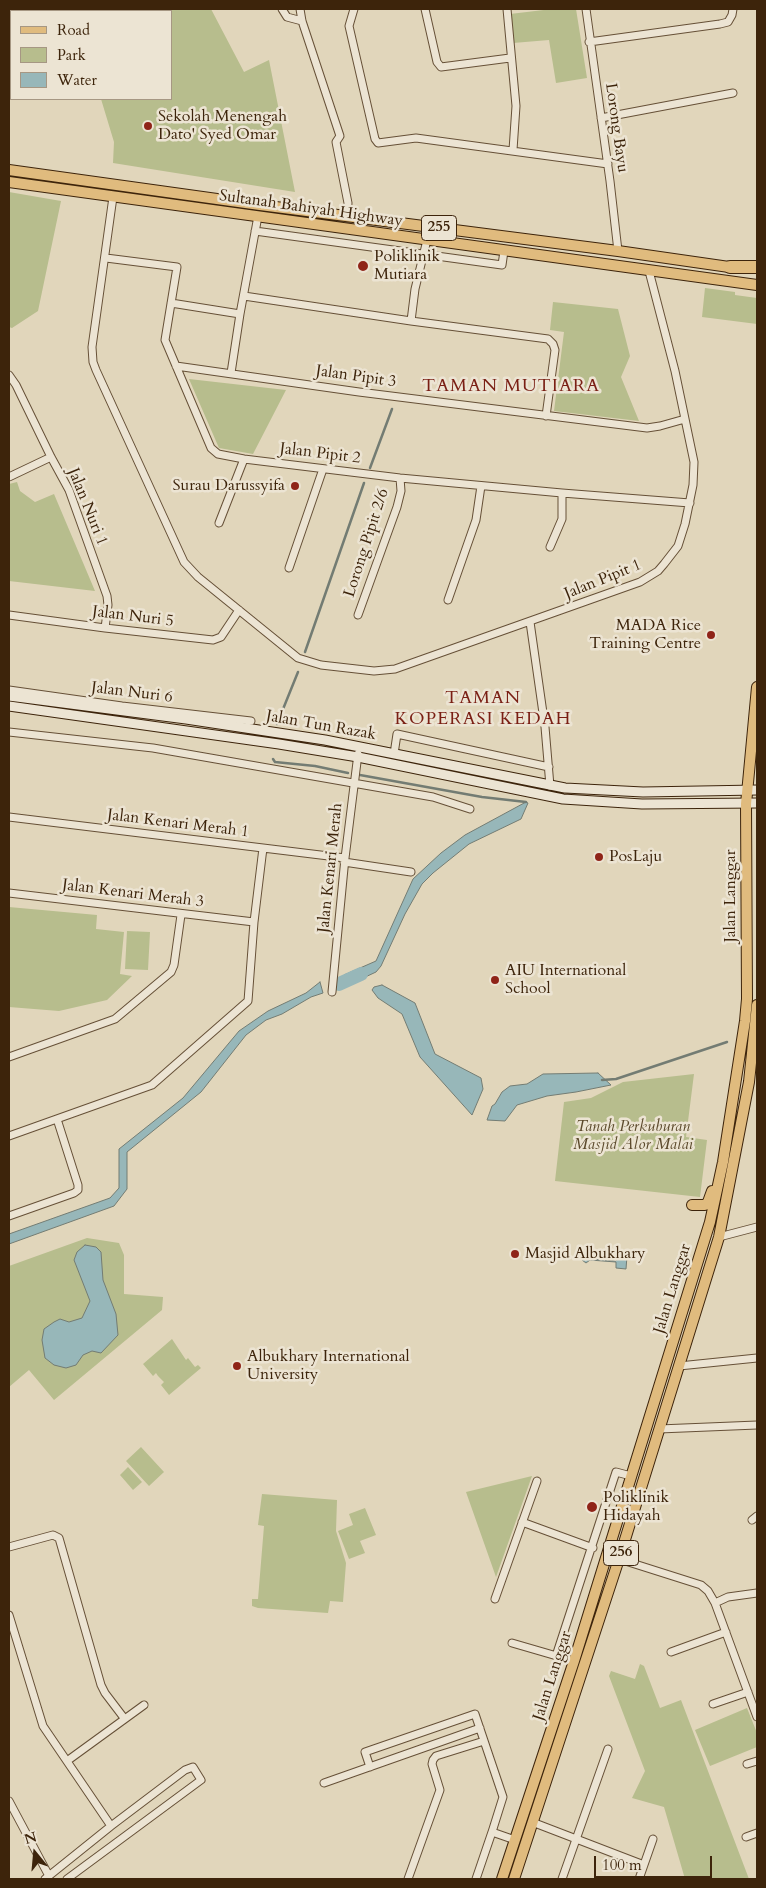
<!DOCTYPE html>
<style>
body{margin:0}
#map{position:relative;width:766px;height:1888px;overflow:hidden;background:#e1d6bb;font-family:Cardo,serif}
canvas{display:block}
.frame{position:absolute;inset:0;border:10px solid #3d240b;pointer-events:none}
.legend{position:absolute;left:10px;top:10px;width:162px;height:90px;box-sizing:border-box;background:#ece4d3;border:1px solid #a69783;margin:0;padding:6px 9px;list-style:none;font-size:15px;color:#3d240b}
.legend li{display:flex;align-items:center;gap:10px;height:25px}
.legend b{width:25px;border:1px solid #a69783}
.north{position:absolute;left:10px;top:1828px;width:50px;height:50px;-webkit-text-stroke:4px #ece4d3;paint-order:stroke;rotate:343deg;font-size:14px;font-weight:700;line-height:20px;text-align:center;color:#3d240b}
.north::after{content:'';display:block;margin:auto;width:18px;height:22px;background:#3d240b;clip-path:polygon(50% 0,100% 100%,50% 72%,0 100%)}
.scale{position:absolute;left:594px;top:1856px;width:118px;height:22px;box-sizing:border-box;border:2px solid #3d240b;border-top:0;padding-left:6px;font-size:15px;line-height:18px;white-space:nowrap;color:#3d240b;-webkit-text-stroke:4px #ece4d3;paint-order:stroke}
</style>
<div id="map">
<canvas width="766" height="1888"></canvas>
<div class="frame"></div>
<ul class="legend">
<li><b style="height:6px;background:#e0bb7e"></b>Road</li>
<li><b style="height:14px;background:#b7bd8d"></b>Park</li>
<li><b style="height:14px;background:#97b7b9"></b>Water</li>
</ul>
<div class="north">N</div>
<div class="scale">100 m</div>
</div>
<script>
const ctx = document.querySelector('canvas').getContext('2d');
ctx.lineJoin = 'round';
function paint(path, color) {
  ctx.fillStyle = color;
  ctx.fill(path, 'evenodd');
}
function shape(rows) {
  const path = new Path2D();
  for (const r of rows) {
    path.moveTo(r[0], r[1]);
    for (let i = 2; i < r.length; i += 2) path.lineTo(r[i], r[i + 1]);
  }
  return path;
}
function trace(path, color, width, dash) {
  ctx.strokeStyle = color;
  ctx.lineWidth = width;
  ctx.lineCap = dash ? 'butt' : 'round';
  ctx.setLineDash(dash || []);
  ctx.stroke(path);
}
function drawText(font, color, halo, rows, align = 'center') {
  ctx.font = font + ' Cardo,serif';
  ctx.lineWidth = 5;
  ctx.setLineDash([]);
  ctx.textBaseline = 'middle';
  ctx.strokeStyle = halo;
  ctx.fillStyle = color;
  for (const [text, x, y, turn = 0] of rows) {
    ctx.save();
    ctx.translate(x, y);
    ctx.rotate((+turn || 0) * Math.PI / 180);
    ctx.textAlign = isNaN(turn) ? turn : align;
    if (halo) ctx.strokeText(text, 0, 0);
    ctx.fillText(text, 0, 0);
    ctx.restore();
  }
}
const green = shape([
 [103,9,211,9,244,72,269,60,295,192,113,163,114,142,101,99,171,99,171,11,104,11],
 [552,9,576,9,587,78,556,83,549,40,513,43,510,14],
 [9,192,61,201,38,311,12,328,9,327],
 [705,288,735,292,735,295,757,298,757,324,702,317],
 [553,302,618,309,630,356,621,377,639,421,554,411,564,332,550,330],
 [189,379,286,390,253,454,219,448],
 [17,482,20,491,35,502,54,494,95,591,9,581,9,484],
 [9,907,97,915,96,929,124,932,120,974,132,976,107,1000,59,1011,9,1007],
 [127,931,150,932,148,970,125,969],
 [694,1074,686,1137,707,1140,700,1197,555,1181,564,1102,591,1098,623,1082],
 [87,1238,119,1243,124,1255,124,1294,163,1297,162,1310,54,1400,29,1370,9,1387,9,1266],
 [172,1339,186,1360,188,1358,195,1367,198,1365,201,1368,169,1395,161,1385,164,1382,158,1376,156,1373,153,1376,143,1364],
 [141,1447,164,1472,149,1486,126,1461],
 [128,1467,142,1482,133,1490,120,1475],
 [532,1476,496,1577,466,1492],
 [262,1494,337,1500,336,1531,346,1563,343,1602,330,1601,328,1613,258,1608,252,1606,252,1599,258,1599,264,1526,258,1525],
 [365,1508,376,1535,360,1541,365,1553,349,1559,338,1531,353,1525,349,1514],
 [640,1664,644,1666,660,1708,681,1700,749,1879,685,1879,664,1807,632,1798,645,1771,609,1676,611,1671,635,1679],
 [747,1708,757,1733,757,1747,710,1766,695,1730]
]);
const water = shape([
 [526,802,528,803,521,819,469,844,433,873,422,884,405,914,381,966,376,972,346,986,344,975,376,961,413,879,441,853,465,835,526,802],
 [320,982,323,993,311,997,282,1014,266,1020,246,1035,201,1092,127,1152,127,1189,114,1206,9,1244,9,1234,110,1198,119,1188,119,1149,183,1098,239,1031,268,1011,306,993,320,982],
 [382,985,415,1003,435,1054,481,1078,483,1089,472,1115,420,1057,402,1014,378,998,372,990,374,987,382,985],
 [598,1073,611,1085,576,1092,547,1096,517,1105,505,1121,487,1120,492,1106,495,1104,502,1092,510,1086,527,1084,543,1074,598,1073],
 [85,1245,96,1247,101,1252,103,1280,116,1314,118,1335,101,1353,92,1351,83,1355,76,1365,66,1368,54,1365,45,1358,42,1340,44,1329,54,1322,60,1319,69,1322,82,1318,90,1301,74,1260,77,1252,85,1245],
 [617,1255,627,1256,626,1269,616,1268,616,1262,590,1260,586,1263,582,1260,584,1257,587,1256,590,1259,616,1261,617,1255]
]);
const stream = shape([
 [370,468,392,409],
 [305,652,364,483],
 [277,724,298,672],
 [273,759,275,762,315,766,348,773],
 [360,775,482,797,526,802],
 [602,1080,616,1079,727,1042]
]);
const river = shape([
 [339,984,361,974]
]);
const street = shape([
 [282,9,287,17,302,21],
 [300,9,302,21,340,136,336,142,348,203,347,217],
 [354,9,349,26,375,139,378,143,416,138,608,164],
 [425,9,437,62,441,67,510,58],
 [507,9,516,106,513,150],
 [586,9,610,181,618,251],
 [589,42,720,24,728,22,732,15,733,9],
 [601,118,733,93],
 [113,197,92,347,93,362,96,370,184,562,198,577,298,658,321,665,374,671,395,669,640,582,658,571,664,564,678,546,685,524,693,485,694,462,675,371,649,271],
 [255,231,502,265,504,251],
 [106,258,177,267,165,340,211,448,218,454,244,459,400,478,562,493,690,503],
 [244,296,411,321,548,339,553,344,555,350,546,416],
 [171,303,240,314],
 [411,321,415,289,427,240],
 [176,366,359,392,647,428,660,426,685,419],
 [231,373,240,314,258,216],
 [9,375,16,385,51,457,69,490,107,596,108,605,105,628],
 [9,477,51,457],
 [219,523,244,459],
 [550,547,562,519,562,493],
 [289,568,323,469],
 [448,600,476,520,481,486],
 [9,615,105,628,213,640,221,637,239,610],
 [358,615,397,507,401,491,400,478],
 [530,622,545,727,550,786],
 [9,690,122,706,251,721],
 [9,732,153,748,433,797,470,809],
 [394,754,397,734,549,767],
 [9,817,345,858],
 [344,862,411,872],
 [9,893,254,922],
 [332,992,345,858,358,754],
 [9,1057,115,1019,171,972,174,965,181,915],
 [9,1136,152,1085,248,1001,254,922,263,848],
 [9,1216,74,1193,78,1190,78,1185,57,1119],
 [719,1237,757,1227],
 [679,1366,757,1358],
 [659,1429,757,1425],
 [752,1520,757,1516],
 [522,1522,593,1548],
 [9,1547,53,1535,59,1538,101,1685,105,1693,124,1718],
 [619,1559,701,1585,708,1591,715,1603,757,1717],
 [495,1599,537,1481],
 [715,1603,728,1597,757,1593],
 [9,1615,43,1726,111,1826],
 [512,1643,574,1661],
 [671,1652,726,1632],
 [556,1656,616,1472,631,1476],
 [713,1704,748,1692],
 [67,1761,144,1705],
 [747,1764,757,1761],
 [370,1767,365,1752,475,1714,503,1797,492,1832,515,1840],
 [324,1783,480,1728],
 [9,1801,49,1876],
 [532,1822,644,1865],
 [746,1837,757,1833],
 [45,1879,111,1826,185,1770,193,1767,201,1780,67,1879],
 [408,1879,440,1790,432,1764,433,1760,436,1756,484,1741],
 [476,1879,492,1832],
 [562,1879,608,1749],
 [639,1879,653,1839]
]);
const secondary = shape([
 [9,696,186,719,325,740,565,788,643,792,757,790],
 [9,706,279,744,358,757,563,799,642,804,757,803]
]);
const primary = shape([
 [9,170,260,205,618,251,736,268],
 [9,182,757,285],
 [692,1205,705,1205,708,1202,712,1191],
 [502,1879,574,1661,710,1222,723,1162,745,1021,747,999,746,804,757,687],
 [514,1879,619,1559,719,1237,749,1082,757,1005]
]);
const highway = shape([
 [730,267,757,267]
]);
const markers = [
 [148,126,5,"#8f2418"],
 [363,266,6,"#8f2418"],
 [295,486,5,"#8f2418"],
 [711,635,5,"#8f2418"],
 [599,857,5,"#8f2418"],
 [495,980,5,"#8f2418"],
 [515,1254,5,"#8f2418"],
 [237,1366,5,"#8f2418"],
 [592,1507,6,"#8f2418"]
];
const shields = [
 [439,228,35],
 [621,1553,35]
];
const shieldNames = [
 ["255",439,228],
 ["256",621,1553]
];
const poiNames = [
 ["Sekolah Menengah",158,117],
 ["Dato' Syed Omar",158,135],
 ["Poliklinik",374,257],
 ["Mutiara",374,275],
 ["Surau Darussyifa",285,486,"right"],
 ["MADA Rice",701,626,"right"],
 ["Training Centre",701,644,"right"],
 ["PosLaju",609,857],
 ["AIU International",505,971],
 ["School",505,989],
 ["Masjid Albukhary",525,1254],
 ["Albukhary International",247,1357],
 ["University",247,1375],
 ["Poliklinik",603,1498],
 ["Hidayah",603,1516]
];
const streetNames = [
 ["Lorong Bayu",616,128,82],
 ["Sultanah Bahiyah Highway",311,209,8],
 ["Jalan Pipit 3",356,377,8],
 ["Jalan Pipit 2",320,454,7],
 ["Jalan Nuri 1",87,507,68],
 ["Lorong Pipit 2/6",367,543,-72],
 ["Jalan Pipit 1",603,580,-22],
 ["Jalan Nuri 5",133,617,7],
 ["Jalan Nuri 6",132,693,7],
 ["Jalan Tun Razak",321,726,10],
 ["Jalan Kenari Merah 1",178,824,7],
 ["Jalan Kenari Merah",331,868,-84],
 ["Jalan Kenari Merah 3",133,894,7],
 ["Jalan Langgar",731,896,-90],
 ["Jalan Langgar",673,1289,-73],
 ["Jalan Langgar",553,1676,-72]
];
const parkNames = [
 ["Tanah Perkuburan",633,1127],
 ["Masjid Alor Malai",633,1145]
];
const neighbourhoodNames = [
 ["TAMAN MUTIARA",511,387],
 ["TAMAN",483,699],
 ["KOPERASI KEDAH",483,720]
];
paint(green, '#b7bd8d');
paint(water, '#97b7b9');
trace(water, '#737c73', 1);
trace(stream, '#737c73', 2.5);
trace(river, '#97b7b9', 14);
trace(street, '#665037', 9);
trace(secondary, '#3d240b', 11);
trace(primary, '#3d240b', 12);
trace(highway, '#3d240b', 14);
trace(street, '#ece4d3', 7);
trace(secondary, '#ece4d3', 9);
trace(primary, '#e0bb7e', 10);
trace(highway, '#e0bb7e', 12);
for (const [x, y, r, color] of markers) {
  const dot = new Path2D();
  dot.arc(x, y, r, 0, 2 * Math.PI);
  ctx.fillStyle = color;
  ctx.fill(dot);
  trace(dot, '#ece4d3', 2);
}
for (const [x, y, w] of shields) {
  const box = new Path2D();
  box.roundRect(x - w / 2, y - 12.5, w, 25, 4);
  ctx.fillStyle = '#ece4d3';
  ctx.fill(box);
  trace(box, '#3d240b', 1);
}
drawText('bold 15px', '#3d240b', null, shieldNames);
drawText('16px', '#3d240b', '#ece4d3', poiNames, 'left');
drawText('16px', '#3d240b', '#ece4d3', streetNames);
drawText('italic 16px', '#5c4a2c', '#ece4d3', parkNames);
ctx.letterSpacing = '1px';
drawText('18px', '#7a1f14', '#ece4d3', neighbourhoodNames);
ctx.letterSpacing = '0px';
</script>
